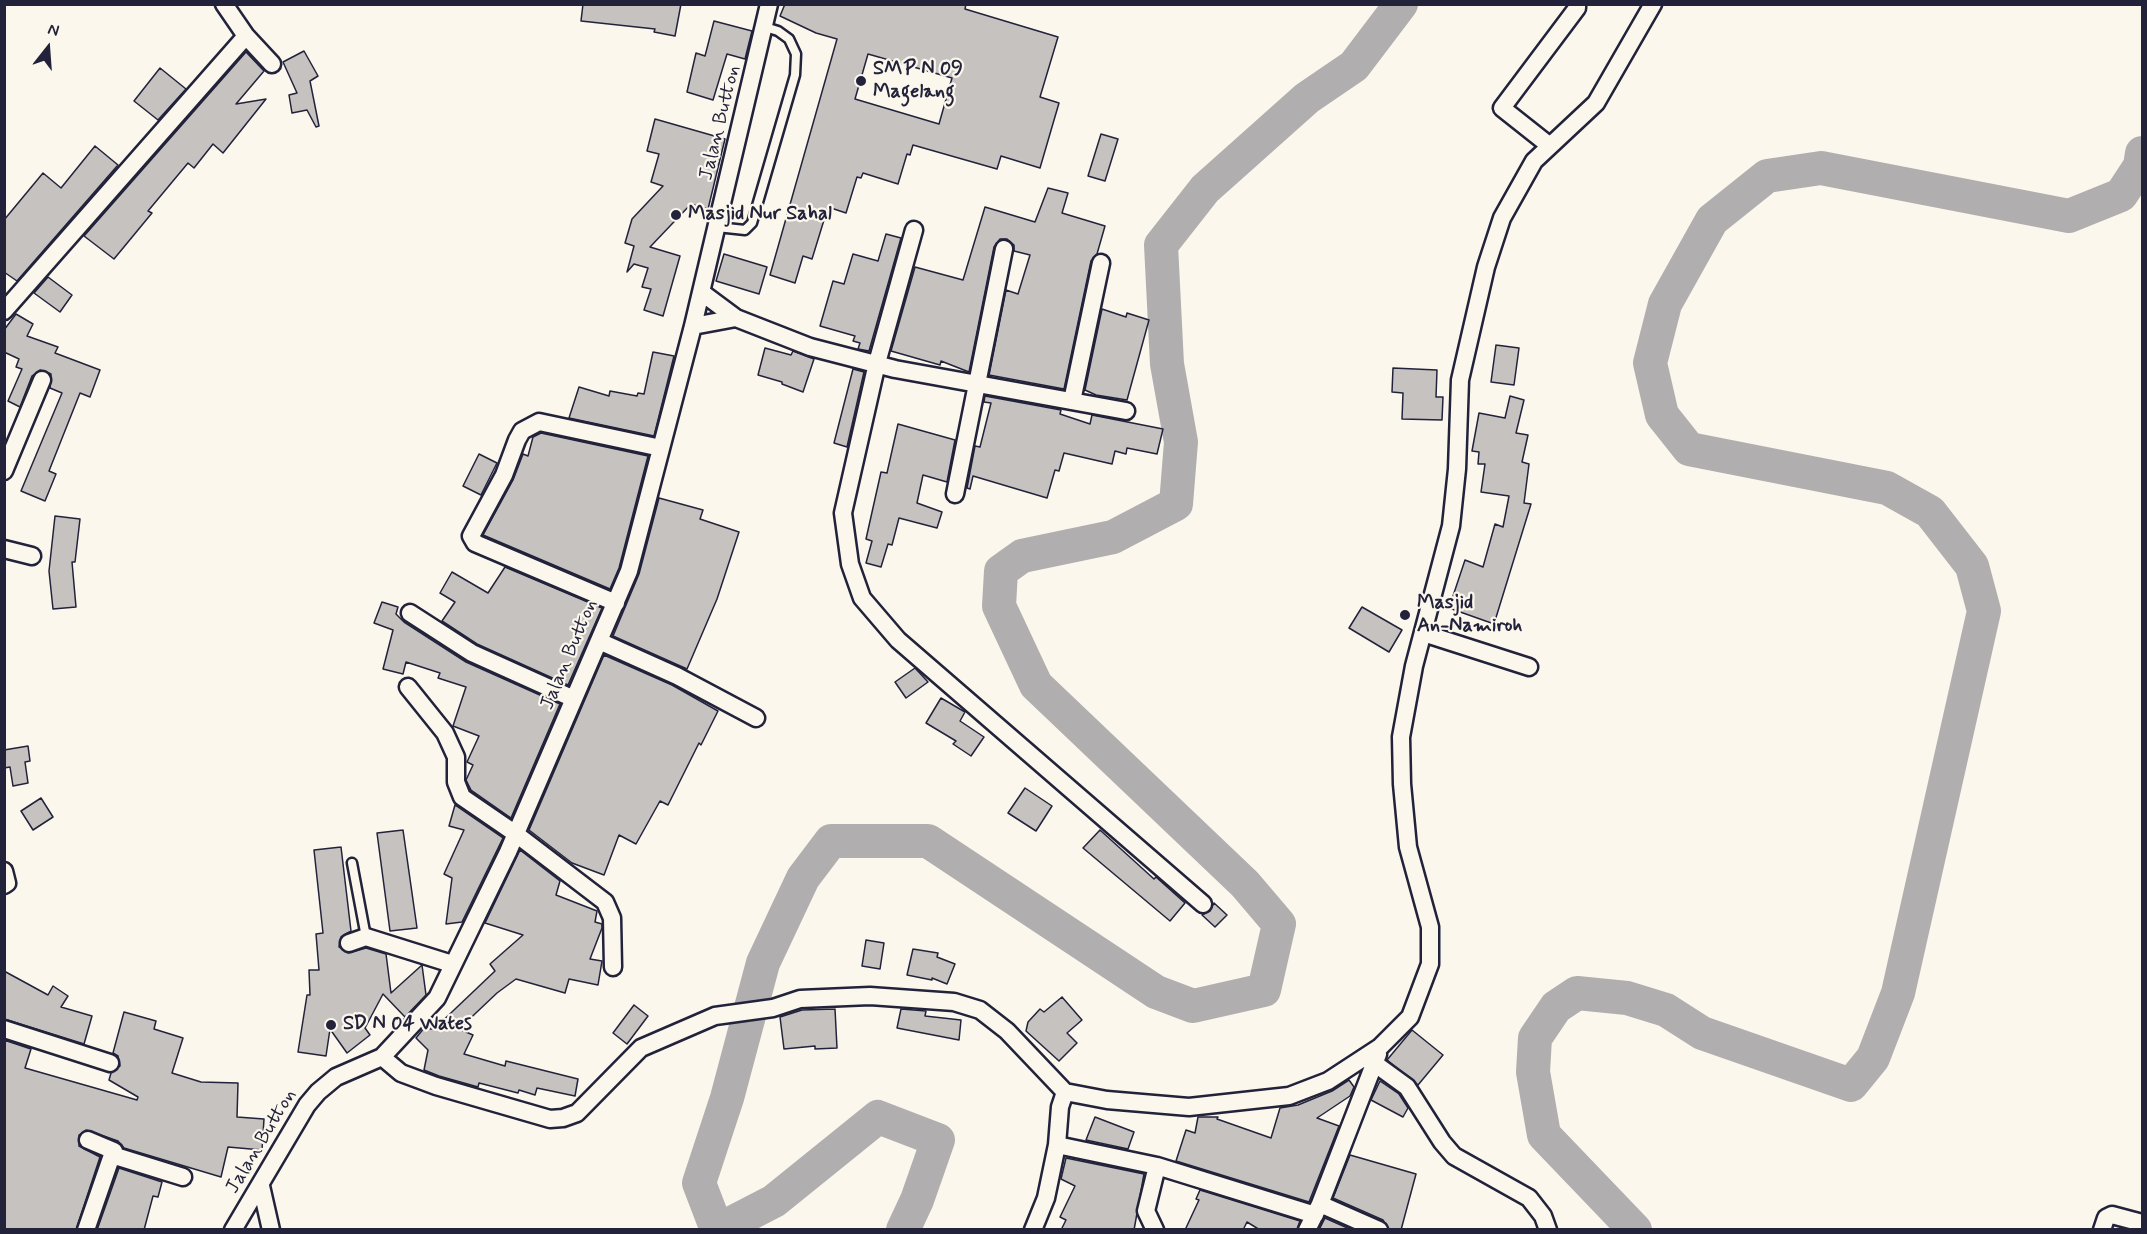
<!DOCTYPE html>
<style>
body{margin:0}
#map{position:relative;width:2147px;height:1234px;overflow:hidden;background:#fbf7ec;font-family:Mynerve,sans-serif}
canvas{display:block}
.frame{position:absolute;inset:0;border:6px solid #22223b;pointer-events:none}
.north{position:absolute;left:18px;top:18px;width:60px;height:60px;-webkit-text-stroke:4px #fbf7ec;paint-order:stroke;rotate:17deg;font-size:16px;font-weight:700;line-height:24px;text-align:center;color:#22223b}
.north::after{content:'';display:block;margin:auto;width:21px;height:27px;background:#22223b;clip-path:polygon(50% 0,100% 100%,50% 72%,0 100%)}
</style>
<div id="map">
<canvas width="2147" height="1234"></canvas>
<div class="frame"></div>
<div class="north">N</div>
</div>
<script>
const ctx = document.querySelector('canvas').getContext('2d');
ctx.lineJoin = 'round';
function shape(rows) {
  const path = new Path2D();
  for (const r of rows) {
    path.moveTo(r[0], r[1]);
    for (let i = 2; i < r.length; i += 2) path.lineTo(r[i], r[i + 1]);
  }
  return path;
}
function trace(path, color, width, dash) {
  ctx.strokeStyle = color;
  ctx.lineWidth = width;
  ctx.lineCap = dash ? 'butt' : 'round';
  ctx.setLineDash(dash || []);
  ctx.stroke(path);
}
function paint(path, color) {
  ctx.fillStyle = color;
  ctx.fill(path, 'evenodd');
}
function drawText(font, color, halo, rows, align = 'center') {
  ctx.font = font + ' Mynerve,sans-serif';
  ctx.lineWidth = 4.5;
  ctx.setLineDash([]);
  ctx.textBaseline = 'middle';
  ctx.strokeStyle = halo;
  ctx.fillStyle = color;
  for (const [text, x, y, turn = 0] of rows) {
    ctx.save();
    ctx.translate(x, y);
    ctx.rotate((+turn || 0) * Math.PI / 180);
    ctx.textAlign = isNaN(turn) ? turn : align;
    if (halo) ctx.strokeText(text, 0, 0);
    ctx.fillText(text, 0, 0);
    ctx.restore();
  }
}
const river = shape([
 [717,1230,699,1183,727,1098,763,963,803,878,831,841,928,841,1156,992,1193,1006,1264,990,1279,924,1245,884,1036,685,999,606,1001,571,1022,556,1113,537,1176,504,1181,442,1167,364,1161,245,1205,189,1307,98,1354,66,1401,4],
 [718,1230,774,1201,878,1117,938,1140,917,1200,903,1230],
 [1635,1230,1544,1135,1533,1072,1535,1038,1556,1007,1577,993,1627,998,1666,1010,1702,1033,1851,1085,1873,1058,1898,993,1984,611,1972,566,1930,512,1887,488,1689,449,1662,415,1650,363,1665,304,1712,220,1767,176,1821,168,2069,216,2121,195,2140,166,2142,153]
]);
const building = shape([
 [583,4,681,4,675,36,654,32,655,29,581,21,583,4],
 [785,4,966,4,965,9,1058,37,1040,97,1059,103,1040,168,1001,156,997,169,913,145,910,155,907,154,898,184,863,173,861,178,857,177,846,213,828,207,812,259,803,256,795,283,770,275,837,39,816,33,780,16,785,4],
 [868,54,952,78,939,124,855,99,868,54],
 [714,21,752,31,745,59,727,54,713,100,687,92,696,53,705,56,714,21],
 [304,51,318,76,310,81,319,126,316,127,307,110,292,113,289,95,297,93,283,62,304,51],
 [246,52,264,71,236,104,266,99,223,153,213,144,194,168,188,163,148,211,152,213,114,259,84,236,246,52],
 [160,68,186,89,158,120,134,101,160,68],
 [655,119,725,139,708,209,691,204,650,247,680,256,663,316,644,310,651,289,642,287,648,268,634,264,627,272,634,246,625,243,632,219,663,186,651,182,659,154,647,151,655,119],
 [1101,134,1118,139,1105,181,1088,176,1101,134],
 [95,146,118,165,17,281,4,272,4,220,43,173,61,188,95,146],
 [1048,188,1068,193,1062,213,1105,226,1097,254,1091,261,1064,389,989,375,1006,290,1018,294,1030,255,1014,251,1014,245,1007,239,1000,239,994,247,969,372,941,361,940,365,891,351,915,267,963,280,985,207,1035,222,1048,188],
 [886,234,901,238,869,351,858,349,860,343,853,341,855,336,820,326,833,281,844,284,853,254,878,261,886,234],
 [724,254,767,267,759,294,716,281,724,254],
 [48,277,72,295,60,312,34,293,48,277],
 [1102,309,1126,317,1127,313,1149,320,1127,400,1096,395,1085,390,1102,309],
 [16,314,33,324,27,336,58,347,55,353,100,370,90,397,80,393,49,471,56,474,45,501,21,491,62,393,50,388,51,374,40,370,32,376,20,407,8,401,22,369,16,367,19,359,4,352,4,330,16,314],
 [1496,345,1519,348,1514,385,1491,382,1496,345],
 [765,348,791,355,793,351,814,359,803,392,782,384,782,382,758,375,765,348],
 [653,352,674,356,654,436,569,418,579,387,609,396,610,391,637,396,638,393,644,394,653,352],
 [1393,368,1437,370,1436,397,1443,397,1442,420,1402,419,1403,393,1392,392,1393,368],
 [853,369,864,372,847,447,834,443,853,369],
 [985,396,1061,410,1060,414,1090,424,1092,415,1163,429,1157,454,1127,448,1126,454,1115,451,1112,464,1064,453,1059,471,1055,470,1047,498,973,476,970,489,967,488,975,446,980,447,991,403,984,402,985,396],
 [1510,396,1524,400,1516,433,1528,435,1522,462,1529,464,1524,503,1531,504,1494,624,1449,608,1465,560,1483,567,1495,524,1503,527,1509,496,1481,492,1485,464,1478,464,1479,452,1472,451,1479,413,1505,418,1510,396],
 [898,424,955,440,947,482,923,475,917,503,942,512,937,528,899,518,892,545,888,544,881,567,866,563,872,541,866,539,881,472,887,473,898,424],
 [541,433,648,456,619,568,610,589,483,535,513,480,523,454,528,456,533,437,541,433],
 [479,454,497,463,481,495,463,486,479,454],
 [659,498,703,510,700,519,739,532,717,599,687,669,613,636,639,574,659,498],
 [55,516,80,519,75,562,72,562,76,607,53,609,49,571,55,516],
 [505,567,602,608,568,685,477,644,442,621,455,602,440,593,452,572,488,593,505,567],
 [382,602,398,607,396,614,404,622,466,662,560,704,511,818,471,790,466,780,473,765,467,762,479,736,453,726,466,687,438,678,440,673,406,662,403,674,383,669,393,630,374,623,382,602],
 [1362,607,1402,630,1389,652,1349,628,1362,607],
 [604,655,672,685,718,711,701,745,699,743,668,805,660,801,636,844,619,835,604,875,572,863,529,830,604,655],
 [915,668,928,682,906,698,895,682,915,668],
 [941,698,965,712,960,721,984,737,971,756,953,744,956,741,926,723,941,698],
 [28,746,30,761,25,762,28,783,13,786,10,767,4,768,4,750,28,746],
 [1025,788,1052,806,1036,831,1008,813,1025,788],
 [41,798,53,817,33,830,21,811,41,798],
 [455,805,503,838,462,922,446,924,452,878,444,874,464,830,449,826,455,805],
 [403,830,417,928,390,931,377,833,403,830],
 [1100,830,1154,879,1156,877,1185,903,1170,921,1083,848,1100,830],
 [341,847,351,931,341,937,339,947,348,953,366,948,386,954,391,993,422,965,426,995,405,1017,383,994,365,1028,370,1035,347,1053,330,1029,326,1056,298,1052,307,995,310,995,309,970,319,970,316,934,323,933,314,850,341,847],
 [520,850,560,881,556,895,597,911,595,922,602,924,602,928,590,959,602,961,598,985,569,979,565,993,516,979,497,993,459,1029,473,1035,464,1054,505,1066,506,1061,578,1079,575,1096,537,1088,535,1095,519,1090,518,1093,479,1083,478,1087,439,1076,424,1070,428,1050,416,1038,429,1022,430,1029,434,1029,495,971,490,964,523,935,485,923,520,850],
 [1214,903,1227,915,1215,927,1202,915,1210,911,1214,903],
 [866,940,884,943,880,969,862,966,866,940],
 [913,949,938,953,937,957,955,964,947,984,932,978,932,980,907,975,913,949],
 [4,971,48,995,53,986,68,996,61,1007,92,1016,84,1044,4,1019,4,971],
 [1062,997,1082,1020,1067,1033,1077,1043,1059,1061,1026,1031,1028,1022,1040,1009,1044,1012,1062,997],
 [634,1005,648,1016,627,1044,613,1033,634,1005],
 [835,1009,837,1048,815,1049,815,1046,784,1049,780,1017,802,1010,835,1009],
 [901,1009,926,1011,925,1016,961,1020,959,1040,897,1028,901,1009],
 [124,1012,156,1021,154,1029,183,1038,172,1073,201,1082,238,1083,237,1117,264,1119,262,1150,228,1147,221,1177,124,1148,118,1141,86,1130,79,1135,79,1146,100,1157,76,1230,4,1230,4,1040,31,1049,25,1068,137,1100,138,1097,109,1080,111,1073,120,1066,118,1056,113,1053,124,1012],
 [1412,1030,1443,1055,1418,1085,1387,1060,1412,1030],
 [1349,1080,1354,1087,1350,1096,1317,1118,1339,1126,1309,1202,1176,1161,1186,1130,1195,1133,1198,1117,1218,1117,1217,1119,1271,1138,1280,1108,1298,1105,1332,1091,1349,1080],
 [1380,1081,1399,1094,1408,1108,1403,1117,1371,1100,1380,1081],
 [1095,1117,1134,1132,1128,1149,1086,1140,1095,1117],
 [1350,1155,1416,1174,1401,1230,1389,1230,1383,1220,1333,1198,1350,1155],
 [1066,1158,1144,1174,1134,1230,1061,1230,1066,1220,1060,1217,1075,1186,1061,1179,1066,1158],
 [119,1168,162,1182,158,1197,153,1196,144,1230,97,1230,119,1168],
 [1200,1190,1300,1221,1297,1230,1260,1230,1247,1222,1243,1230,1185,1230,1199,1200,1196,1199,1200,1190],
 [1325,1218,1352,1230,1319,1230,1325,1218]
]);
const lane = shape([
 [717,227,745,230,752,223,795,75,796,54,789,39,778,31,765,27],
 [352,863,366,937]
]);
const street = shape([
 [224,4,246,36,272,64],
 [1550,146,1502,108,1577,8,1577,4],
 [914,230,877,363,843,513,850,564,862,598,898,640,1203,904],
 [701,292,736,318,810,347,895,369,1126,411],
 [4,311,246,36],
 [693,326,736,318],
 [1072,401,1101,263],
 [4,471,42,380],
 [955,494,1004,249],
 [4,549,32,556],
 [616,603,475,543,471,536,504,475,517,440,522,431,539,422,661,448],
 [410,613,472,653,574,699],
 [1423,633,1529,667],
 [599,641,677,676,756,718],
 [408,687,445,733,456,757,456,782,462,797,516,834,605,902,612,918,613,967],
 [4,871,7,883,4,885],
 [349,943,366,937,452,964],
 [4,1029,110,1063],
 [382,1057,401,1073,436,1086,550,1119,563,1118,577,1113,641,1048,715,1016,773,1008,800,999,870,996,954,1002,980,1010,1007,1031,1065,1092,1060,1107,1057,1145,1046,1198,1033,1230],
 [1374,1063,1407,1087,1442,1142,1454,1156,1529,1198,1543,1216,1548,1230],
 [1065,1092,1107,1100,1189,1107,1289,1096,1328,1081,1380,1047,1410,1017,1430,964,1430,927,1408,847,1402,784,1401,737,1414,666,1451,526,1457,469,1460,380,1486,267,1502,218,1534,161,1596,103,1653,4],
 [88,1140,114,1151,112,1155],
 [1057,1145,1157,1166,1315,1215],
 [261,1186,271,1230],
 [1320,1204,1378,1054],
 [86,1230,112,1155,183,1177],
 [233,1230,307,1105,318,1092,336,1077,382,1057,437,998,508,852,629,571,693,326,769,4],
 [1155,1230,1146,1211,1157,1166],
 [1307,1230,1320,1204,1379,1230],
 [2102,1230,2106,1218,2112,1215,2142,1223]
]);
const markers = [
 [861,81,6,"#22223b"],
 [676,215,6,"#22223b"],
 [1405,615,6,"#22223b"],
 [331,1025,6,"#22223b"]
];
const poiNames = [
 ["SMP N 09",873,70],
 ["Magelang",873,93],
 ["Masjid Nur Sahal",688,215],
 ["Masjid",1417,604],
 ["An-Namiroh",1417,627],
 ["SD N 04 Wates",343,1025]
];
const streetNames = [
 ["Jalan Button",721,123,-76],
 ["Jalan Button",570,655,-67],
 ["Jalan Button",262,1142,-59]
];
trace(river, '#b1aeb0', 34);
paint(building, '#c6c2c0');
trace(building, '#22223b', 1.5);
trace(lane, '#22223b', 13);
trace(street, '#22223b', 21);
trace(lane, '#fbf7ec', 8);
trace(street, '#fbf7ec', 16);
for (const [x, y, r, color] of markers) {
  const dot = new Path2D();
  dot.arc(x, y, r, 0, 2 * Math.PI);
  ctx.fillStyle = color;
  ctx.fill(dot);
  trace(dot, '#fbf7ec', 2);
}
drawText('bold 20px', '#22223b', '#fbf7ec', poiNames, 'left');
drawText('20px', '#22223b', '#fbf7ec', streetNames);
</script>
